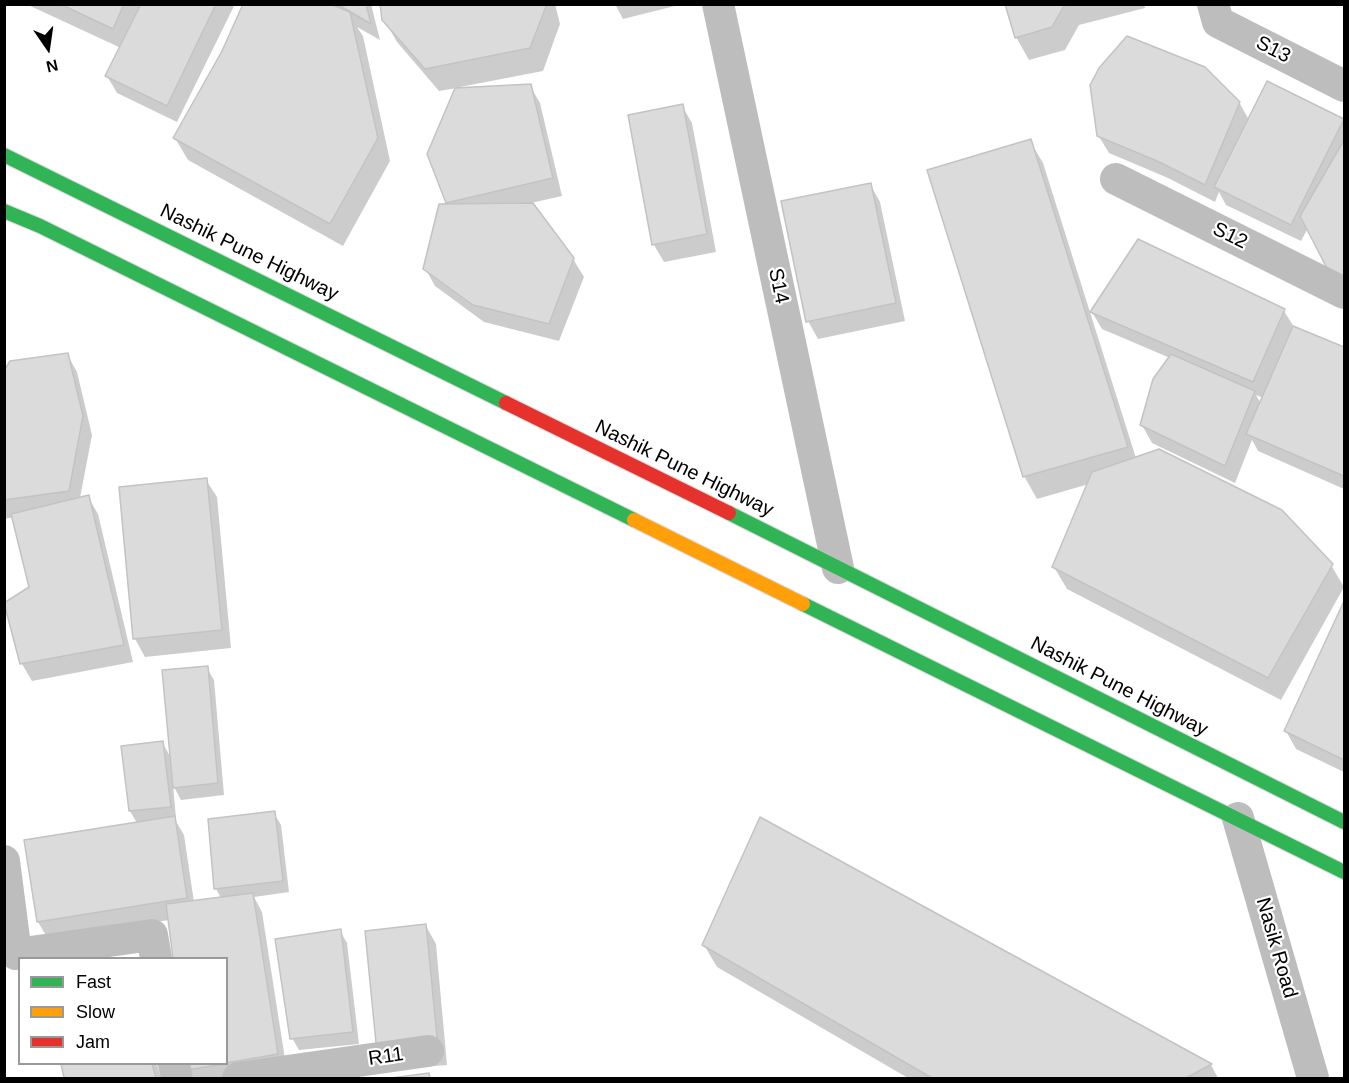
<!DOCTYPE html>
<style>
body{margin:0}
#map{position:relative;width:1349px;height:1083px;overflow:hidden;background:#fff;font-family:Helvetica,sans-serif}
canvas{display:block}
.frame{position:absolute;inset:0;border:6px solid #000;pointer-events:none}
.legend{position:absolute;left:18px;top:957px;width:210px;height:108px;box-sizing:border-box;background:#fff;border:2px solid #999;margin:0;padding:8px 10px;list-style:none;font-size:18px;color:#000}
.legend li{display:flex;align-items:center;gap:12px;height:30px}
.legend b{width:30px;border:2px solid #999}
.north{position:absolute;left:18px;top:18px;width:60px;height:60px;-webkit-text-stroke:4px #fff;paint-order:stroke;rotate:167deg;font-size:16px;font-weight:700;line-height:24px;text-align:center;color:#000}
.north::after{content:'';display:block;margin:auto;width:21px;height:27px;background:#000;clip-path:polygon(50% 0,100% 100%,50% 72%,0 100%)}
</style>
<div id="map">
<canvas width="1349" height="1083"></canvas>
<div class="frame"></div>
<ul class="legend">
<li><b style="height:8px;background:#30b455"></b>Fast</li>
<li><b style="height:8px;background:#ff9f0a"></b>Slow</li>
<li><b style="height:8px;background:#e5322d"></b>Jam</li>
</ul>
<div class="north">N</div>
</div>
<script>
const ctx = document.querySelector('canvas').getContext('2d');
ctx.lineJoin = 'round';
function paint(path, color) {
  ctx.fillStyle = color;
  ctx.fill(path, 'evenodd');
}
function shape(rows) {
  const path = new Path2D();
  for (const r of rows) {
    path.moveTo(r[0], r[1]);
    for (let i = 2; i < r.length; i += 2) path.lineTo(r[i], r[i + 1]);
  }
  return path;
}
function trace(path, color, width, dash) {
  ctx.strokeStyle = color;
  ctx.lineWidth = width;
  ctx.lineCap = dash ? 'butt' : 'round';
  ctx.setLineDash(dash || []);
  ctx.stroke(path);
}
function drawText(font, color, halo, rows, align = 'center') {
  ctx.font = font + ' Helvetica,sans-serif';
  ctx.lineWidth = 4.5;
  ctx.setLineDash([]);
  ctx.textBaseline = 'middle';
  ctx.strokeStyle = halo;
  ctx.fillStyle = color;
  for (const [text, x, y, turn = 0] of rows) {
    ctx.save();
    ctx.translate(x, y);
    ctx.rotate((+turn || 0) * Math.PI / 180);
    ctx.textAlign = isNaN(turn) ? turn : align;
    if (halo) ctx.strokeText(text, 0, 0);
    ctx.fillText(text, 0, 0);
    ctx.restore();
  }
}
const shadow = shape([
 [26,4,235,4,177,122,117,93,107,76,121,48],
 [245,4,371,4,380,40,357,27,363,36,390,161,343,246,188,160,175,138,223,52],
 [382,4,555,4,560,24,543,71,460,87,460,89,530,86,540,103,562,196,531,203,573,259,584,277,559,341,484,322,435,286,425,268,449,205,429,154,457,88,439,91,397,42,384,19],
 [615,4,679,4,679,5,623,19],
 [1007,4,1144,4,1145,8,1079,25,1065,50,1029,60,1016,37],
 [1239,102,1249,120,1343,120,1344,124,1344,296,1308,228,1301,241,1226,205,1219,192,1215,202,1168,178,1109,153,1098,135],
 [682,106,692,123,716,252,664,262,654,245],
 [1030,141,1043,163,1136,458,1331,565,1344,587,1281,700,1067,589,1054,567,1089,484,1037,499,1024,476],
 [870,184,880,202,905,321,818,339,808,321],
 [1284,311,1294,327,1344,349,1344,489,1258,451,1252,440,1235,483,1152,443,1142,425,1170,358,1102,329,1092,312],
 [1256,395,1263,398,1261,404],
 [67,354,77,372,92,435,80,498,88,497,98,514,133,662,32,681,22,664,31,587,14,517,4,519,4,374],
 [206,480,217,497,231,648,145,657,135,639,120,488],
 [1344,604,1344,772,1296,749,1286,731],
 [207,668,214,680,224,795,181,800,173,785,176,818,174,818,184,835,194,902,221,898,216,889,274,813,281,825,289,892,254,897,262,912,287,1072,247,1078,194,1078,189,1069,188,1064,226,1064,226,958,174,958,169,920,48,939,38,922,137,823,130,811,123,747,162,742,171,758],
 [760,819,1211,1065,1218,1078,908,1078,717,967,704,945],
 [426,926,436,944,447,1065,389,1070],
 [340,931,347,943,359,1044,299,1050,292,1038],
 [63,1064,157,1064,161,1078,66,1078]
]);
const building = shape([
 [60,4,124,4,113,29,60,4],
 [141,4,216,4,167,106,105,76,141,4],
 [243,4,330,4,350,12,378,138,330,224,173,138,222,51,243,4],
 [337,4,366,4,371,24,337,4],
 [380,4,547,4,530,48,425,69,382,20,380,4],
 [1005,4,1065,4,1052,27,1015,38,1005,4],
 [1127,36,1205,67,1240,102,1205,185,1157,161,1097,136,1090,85,1099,68,1127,36],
 [1267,81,1344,119,1291,225,1214,187,1267,81],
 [531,84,553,178,446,203,427,154,455,88,531,84],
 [683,104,707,234,652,245,628,115,683,104],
 [1031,139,1128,447,1023,477,927,170,1031,139],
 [1344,140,1344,285,1333,280,1300,216,1344,140],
 [871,183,896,303,806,322,781,201,871,183],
 [533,203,574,258,549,324,473,305,423,269,439,204,533,203],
 [1138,239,1285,309,1253,382,1090,312,1138,239],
 [1293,326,1344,347,1344,476,1246,434,1293,326],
 [68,353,83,416,69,491,4,500,4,371,10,361,68,353],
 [1171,354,1255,391,1225,466,1140,425,1153,379,1171,354],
 [1159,449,1282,510,1333,564,1268,678,1052,567,1092,472,1159,449],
 [207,478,222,630,133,639,119,487,207,478],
 [89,495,124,645,20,664,4,603,29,587,11,514,89,495],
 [1344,601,1344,760,1284,731,1344,601],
 [208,666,218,783,173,788,162,670,208,666],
 [163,741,171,807,129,811,121,746,163,741],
 [275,811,283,881,214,889,208,819,275,811],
 [175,816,187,898,37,922,24,840,175,816],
 [760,817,1212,1064,1186,1078,932,1078,702,945,760,817],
 [253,893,278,1054,226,1063,226,958,173,958,166,904,253,893],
 [426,924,438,1047,377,1053,365,931,426,924],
 [341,929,353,1032,290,1039,275,939,341,929],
 [61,1064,152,1064,156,1078,64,1078,61,1064],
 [186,1064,224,1064,187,1070,186,1064],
 [429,1073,430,1078,391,1078,429,1073]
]);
const street = shape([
 [718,4,838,568],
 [1213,4,1218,22,1344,86],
 [1116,179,1344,293],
 [1238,818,1313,1078],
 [4,861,16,954,152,935,156,958],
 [174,1064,177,1078],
 [238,1078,428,1051]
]);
const fast = shape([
 [4,155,506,403],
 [4,211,40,226,634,520],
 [729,513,1344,822],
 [803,604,1344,872]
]);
const slow = shape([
 [634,520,803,604]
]);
const jam = shape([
 [506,403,729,513]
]);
const streetNames = [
 ["S13",1273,50,27],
 ["S12",1230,236,26],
 ["Nashik Pune Highway",249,253,26],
 ["S14",778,286,78],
 ["Nashik Pune Highway",684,469,26],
 ["Nashik Pune Highway",1119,687,27],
 ["Nasik Road",1276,948,74],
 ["R11",386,1057,-8]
];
paint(shadow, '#0003');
paint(building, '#dbdbdb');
trace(building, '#c3c3c3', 1.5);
trace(fast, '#dbdbdb', 16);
trace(slow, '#dbdbdb', 16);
trace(jam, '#dbdbdb', 16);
trace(street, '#bdbdbd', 32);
trace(fast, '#30b455', 14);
trace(slow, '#ff9f0a', 14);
trace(jam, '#e5322d', 14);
drawText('20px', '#000', '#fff', streetNames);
</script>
